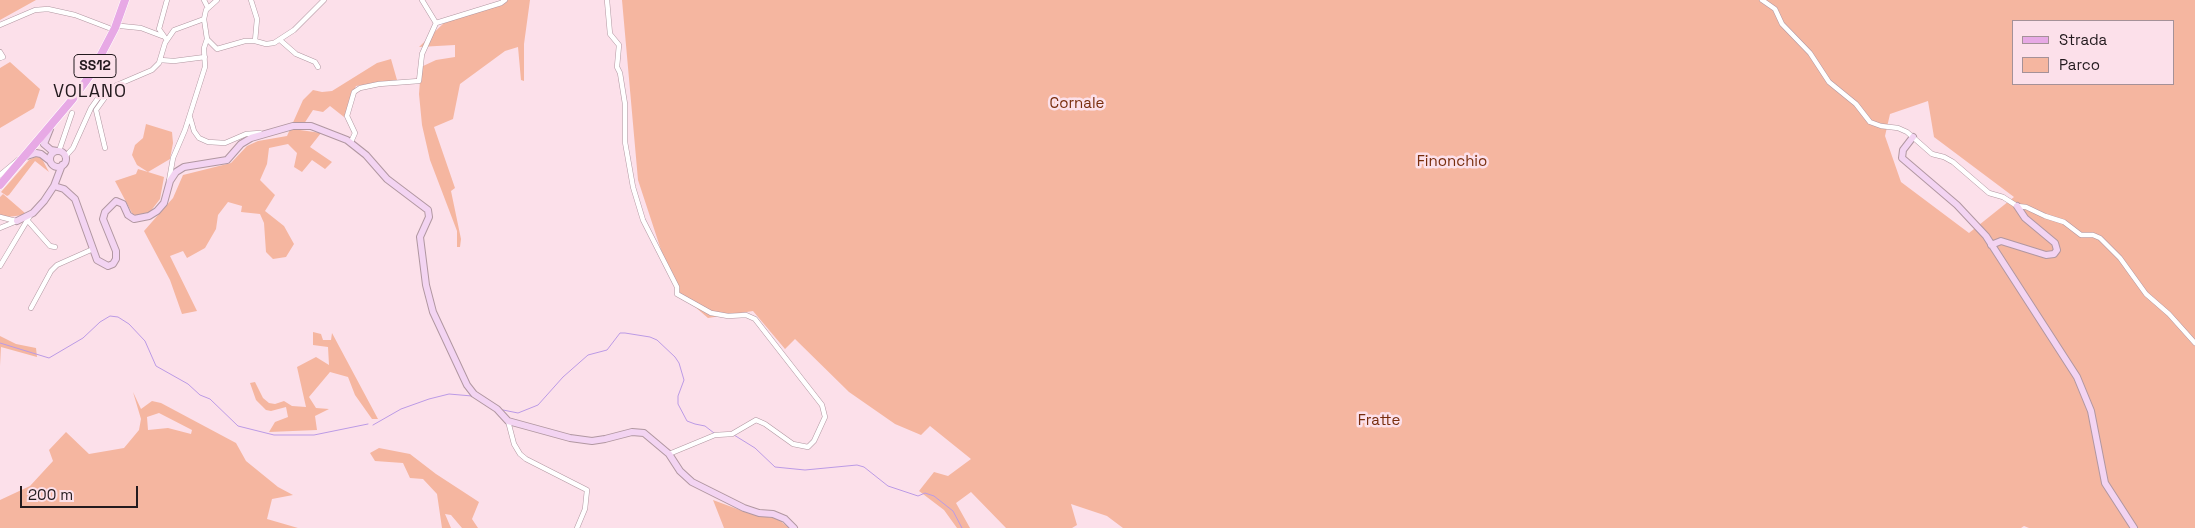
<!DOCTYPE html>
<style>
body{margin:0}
#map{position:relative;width:2195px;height:528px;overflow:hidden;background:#fce0ea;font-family:"Space Grotesk",sans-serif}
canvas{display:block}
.legend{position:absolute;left:2012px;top:20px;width:162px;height:65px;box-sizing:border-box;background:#fce0ea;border:1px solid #a59198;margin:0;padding:6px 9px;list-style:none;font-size:15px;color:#231a1e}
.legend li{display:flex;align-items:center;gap:10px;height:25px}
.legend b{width:25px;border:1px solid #a59198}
.scale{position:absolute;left:20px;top:486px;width:118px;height:22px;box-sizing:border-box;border:2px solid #231a1e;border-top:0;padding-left:6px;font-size:15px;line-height:18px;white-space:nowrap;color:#231a1e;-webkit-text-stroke:4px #fce0ea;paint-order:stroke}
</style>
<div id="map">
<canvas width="2195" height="528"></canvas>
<ul class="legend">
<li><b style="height:6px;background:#e7a9e5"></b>Strada</li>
<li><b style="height:14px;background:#f5b6a0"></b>Parco</li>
</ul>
<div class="scale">200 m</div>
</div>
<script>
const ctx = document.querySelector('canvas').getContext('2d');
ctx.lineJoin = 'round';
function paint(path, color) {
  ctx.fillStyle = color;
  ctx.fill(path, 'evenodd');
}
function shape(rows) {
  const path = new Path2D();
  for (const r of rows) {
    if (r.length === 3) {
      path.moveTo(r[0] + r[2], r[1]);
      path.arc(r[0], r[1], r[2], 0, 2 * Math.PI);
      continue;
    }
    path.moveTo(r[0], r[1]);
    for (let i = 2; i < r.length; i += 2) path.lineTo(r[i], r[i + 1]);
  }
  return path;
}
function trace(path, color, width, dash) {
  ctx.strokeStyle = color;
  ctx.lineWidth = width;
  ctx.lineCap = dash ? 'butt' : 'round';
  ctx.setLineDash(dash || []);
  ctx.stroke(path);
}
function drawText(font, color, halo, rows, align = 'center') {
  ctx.font = font + ' "Space Grotesk",sans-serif';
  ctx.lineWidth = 5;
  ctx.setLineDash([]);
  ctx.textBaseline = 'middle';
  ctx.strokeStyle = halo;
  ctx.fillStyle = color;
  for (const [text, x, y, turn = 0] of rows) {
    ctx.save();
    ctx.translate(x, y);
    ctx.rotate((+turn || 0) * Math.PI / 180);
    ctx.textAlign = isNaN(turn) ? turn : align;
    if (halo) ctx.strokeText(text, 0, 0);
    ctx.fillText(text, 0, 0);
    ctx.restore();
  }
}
const green = shape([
 [0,0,36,0,0,20],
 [507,0,530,0,524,44,524,81,521,80,518,47,505,51,460,84,453,119,434,127,455,188,451,191,461,239,460,247,457,247,457,231,430,160,422,125,419,94,421,67,436,60,455,57,455,45,419,47,447,20,504,4],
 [622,0,2195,0,2195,528,2029,528,2024,526,2021,528,1123,528,1107,516,1071,504,1077,525,1072,528,1006,528,971,492,956,503,970,528,957,528,944,510,919,491,934,472,948,476,971,459,930,426,921,435,895,424,849,392,795,339,785,349,753,311,708,318,680,294,662,253,638,180],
 [2014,21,2174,21,2174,84,2014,84],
 [1928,101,1934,137,2014,197,1969,233,1901,182,1885,136,1890,114],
 [391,59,397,80,356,86,344,117,330,106,323,112,313,110,300,130,321,133,310,147,332,162,325,169,312,160,302,172,294,167,297,153,288,144,269,148,267,164,260,180,275,195,265,211,284,226,294,244,286,257,273,259,266,252,264,223,260,214,241,212,242,206,228,202,218,215,216,229,205,248,187,258,183,251,170,256,197,311,182,314,170,280,144,231,173,198,183,175,231,163,247,146,258,141,287,136,303,100,313,90,322,92,332,91,377,63],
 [10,62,40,89,34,108,0,128,0,68],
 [146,124,172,132,173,143,170,159,148,172,164,177,160,199,150,212,142,215,133,215,115,181,136,174,138,169,148,172,137,165,132,155,135,145,143,138],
 [37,156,41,157,49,172,35,161,9,195,7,196,1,192,29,160],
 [3,194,25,213,24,215,7,217,0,215,0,197],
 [313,332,321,334,323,340,331,340,332,333,378,419,372,419,355,395,348,377,330,372,309,397,316,408,329,409,315,416,317,430,269,432,275,422,288,417,286,407,271,411,266,410,256,400,250,383,255,382,263,398,269,403,275,404,284,401,292,406,306,407,297,367,316,357,329,365,328,347,313,345],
 [0,336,16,344,36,348,37,357,1,347,0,366],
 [133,392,141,409,152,401,161,403,236,443,246,461,278,487,293,495,272,499,267,519,298,528,0,528,0,500,30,486,53,461,49,450,66,432,89,454,124,448,139,430,141,419],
 [159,413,192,430,191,434,168,428,148,430,147,417],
 [379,448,410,454,436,474,479,502,472,519,478,528,462,528,451,515,445,514,451,528,442,528,437,494,423,479,410,478,403,463,375,461,370,453],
 [713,500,748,513,778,519,789,528,724,528]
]);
const stream = shape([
 [0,343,49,358,83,338,100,322,110,316,118,317,129,324,145,341,156,366,188,384,200,395,210,399,238,426,274,435,314,435,368,424],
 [503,410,518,413,538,405,563,377,588,355,607,350,620,333,625,333,650,337,657,340,675,357,679,363,684,380,678,396,678,404,687,421,695,424,705,426,714,433],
 [373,425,401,409,429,399,449,394,472,396],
 [734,435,755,448,775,467,805,470,857,465,864,467,888,486,918,496,925,493,934,496,953,511,962,528]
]);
const street = shape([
 [204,0,208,8],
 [251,0,257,19,255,41],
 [422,0,436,23,501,3,505,0],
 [607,0,610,34,619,45,617,67,620,73,625,104,625,142,633,187,643,220,677,287,677,294,711,313,728,316,746,315,755,319,822,405,825,417,814,441,808,447,793,444,765,424,756,420,732,434,715,435,669,454],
 [1762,0,1775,9,1782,24,1810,53,1829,82,1856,104,1870,122,1881,126,1898,128,1907,132,1932,154,1944,157,1953,162,1989,193,2003,197,2017,206,2026,207,2045,216,2064,222,2081,235,2093,235,2100,238,2120,258,2146,294,2169,314,2195,343],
 [0,25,35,10,48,9,75,15,109,28],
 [121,26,141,28,162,36],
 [166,39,159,29,167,0],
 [207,39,217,49,245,41,255,41,266,44,274,43,294,30,324,0],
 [280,40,296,54,315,62,318,67],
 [0,52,3,57,0,58],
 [160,60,174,61,205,57],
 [190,117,194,131,199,138,208,142,225,143,246,134,260,133],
 [351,142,355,133,347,116,354,92,360,88,379,84,419,81,422,54,436,23],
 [105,148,96,110,111,89],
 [59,151,72,113],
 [65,157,73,148,91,108,103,91,152,70,159,63,165,43,174,30,204,19],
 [0,175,18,160],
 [169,181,173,158,185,130,205,67,204,48,207,39,204,19,206,10,217,0],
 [0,217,16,221],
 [28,221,50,246,55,247],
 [0,228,17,221],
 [0,266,31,214],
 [31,308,51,271,57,265,93,249],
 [508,421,514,444,520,454,526,459,587,490,585,509,577,528]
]);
const secondary = shape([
 [50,129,44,144,51,150,57,151],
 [1913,137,1903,150,1902,158,1957,205,1986,236,2077,377,2091,411,2105,483,2134,528],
 [58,159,8],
 [24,157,36,153,41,154,50,161],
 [54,186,64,189,75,199,97,260,108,266,113,264,116,259,116,251,103,219,105,212,116,201,123,204,128,215,134,219,149,216,157,211,164,203,170,181,176,172,184,167,227,160,241,144,251,138,293,126,311,126,347,140,366,155,387,179,428,210,429,217,420,237,426,285,433,312,467,385,474,394,497,409,508,421,570,438,592,441,605,439,632,432,644,433,669,454,680,471,692,482,744,508,759,513,773,514,785,519,794,528],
 [17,221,33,213,44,201,54,186,62,165],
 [1991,245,2001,241,2046,255,2054,254,2057,250,2055,243,2025,218,2017,206]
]);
const primary = shape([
 [0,185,72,100,91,74,115,28,125,0]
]);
const shields = [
 [95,66,42]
];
const shieldNames = [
 ["SS12",95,66]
];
const parkNames = [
 ["Cornale",1077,104],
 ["Finonchio",1452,162],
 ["Fratte",1379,421]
];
const quarterNames = [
 ["VOLANO",90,92]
];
paint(green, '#f5b6a0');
trace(stream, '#bb9ae5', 1);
trace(street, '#b197a1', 5.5);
trace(secondary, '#b197a1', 8);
trace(primary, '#fff', 9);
trace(street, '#fff', 4.5);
trace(secondary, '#f3d4f2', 6);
trace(primary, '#e7a9e5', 8);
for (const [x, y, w] of shields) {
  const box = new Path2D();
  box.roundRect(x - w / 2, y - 11.5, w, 23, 4);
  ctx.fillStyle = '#fce0ea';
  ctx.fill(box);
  trace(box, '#231a1e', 1);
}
drawText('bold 14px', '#231a1e', null, shieldNames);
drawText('15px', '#782d0d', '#fce0ea', parkNames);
ctx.letterSpacing = '1px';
drawText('18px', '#231a1e', '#fce0ea', quarterNames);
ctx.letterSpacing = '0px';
</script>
